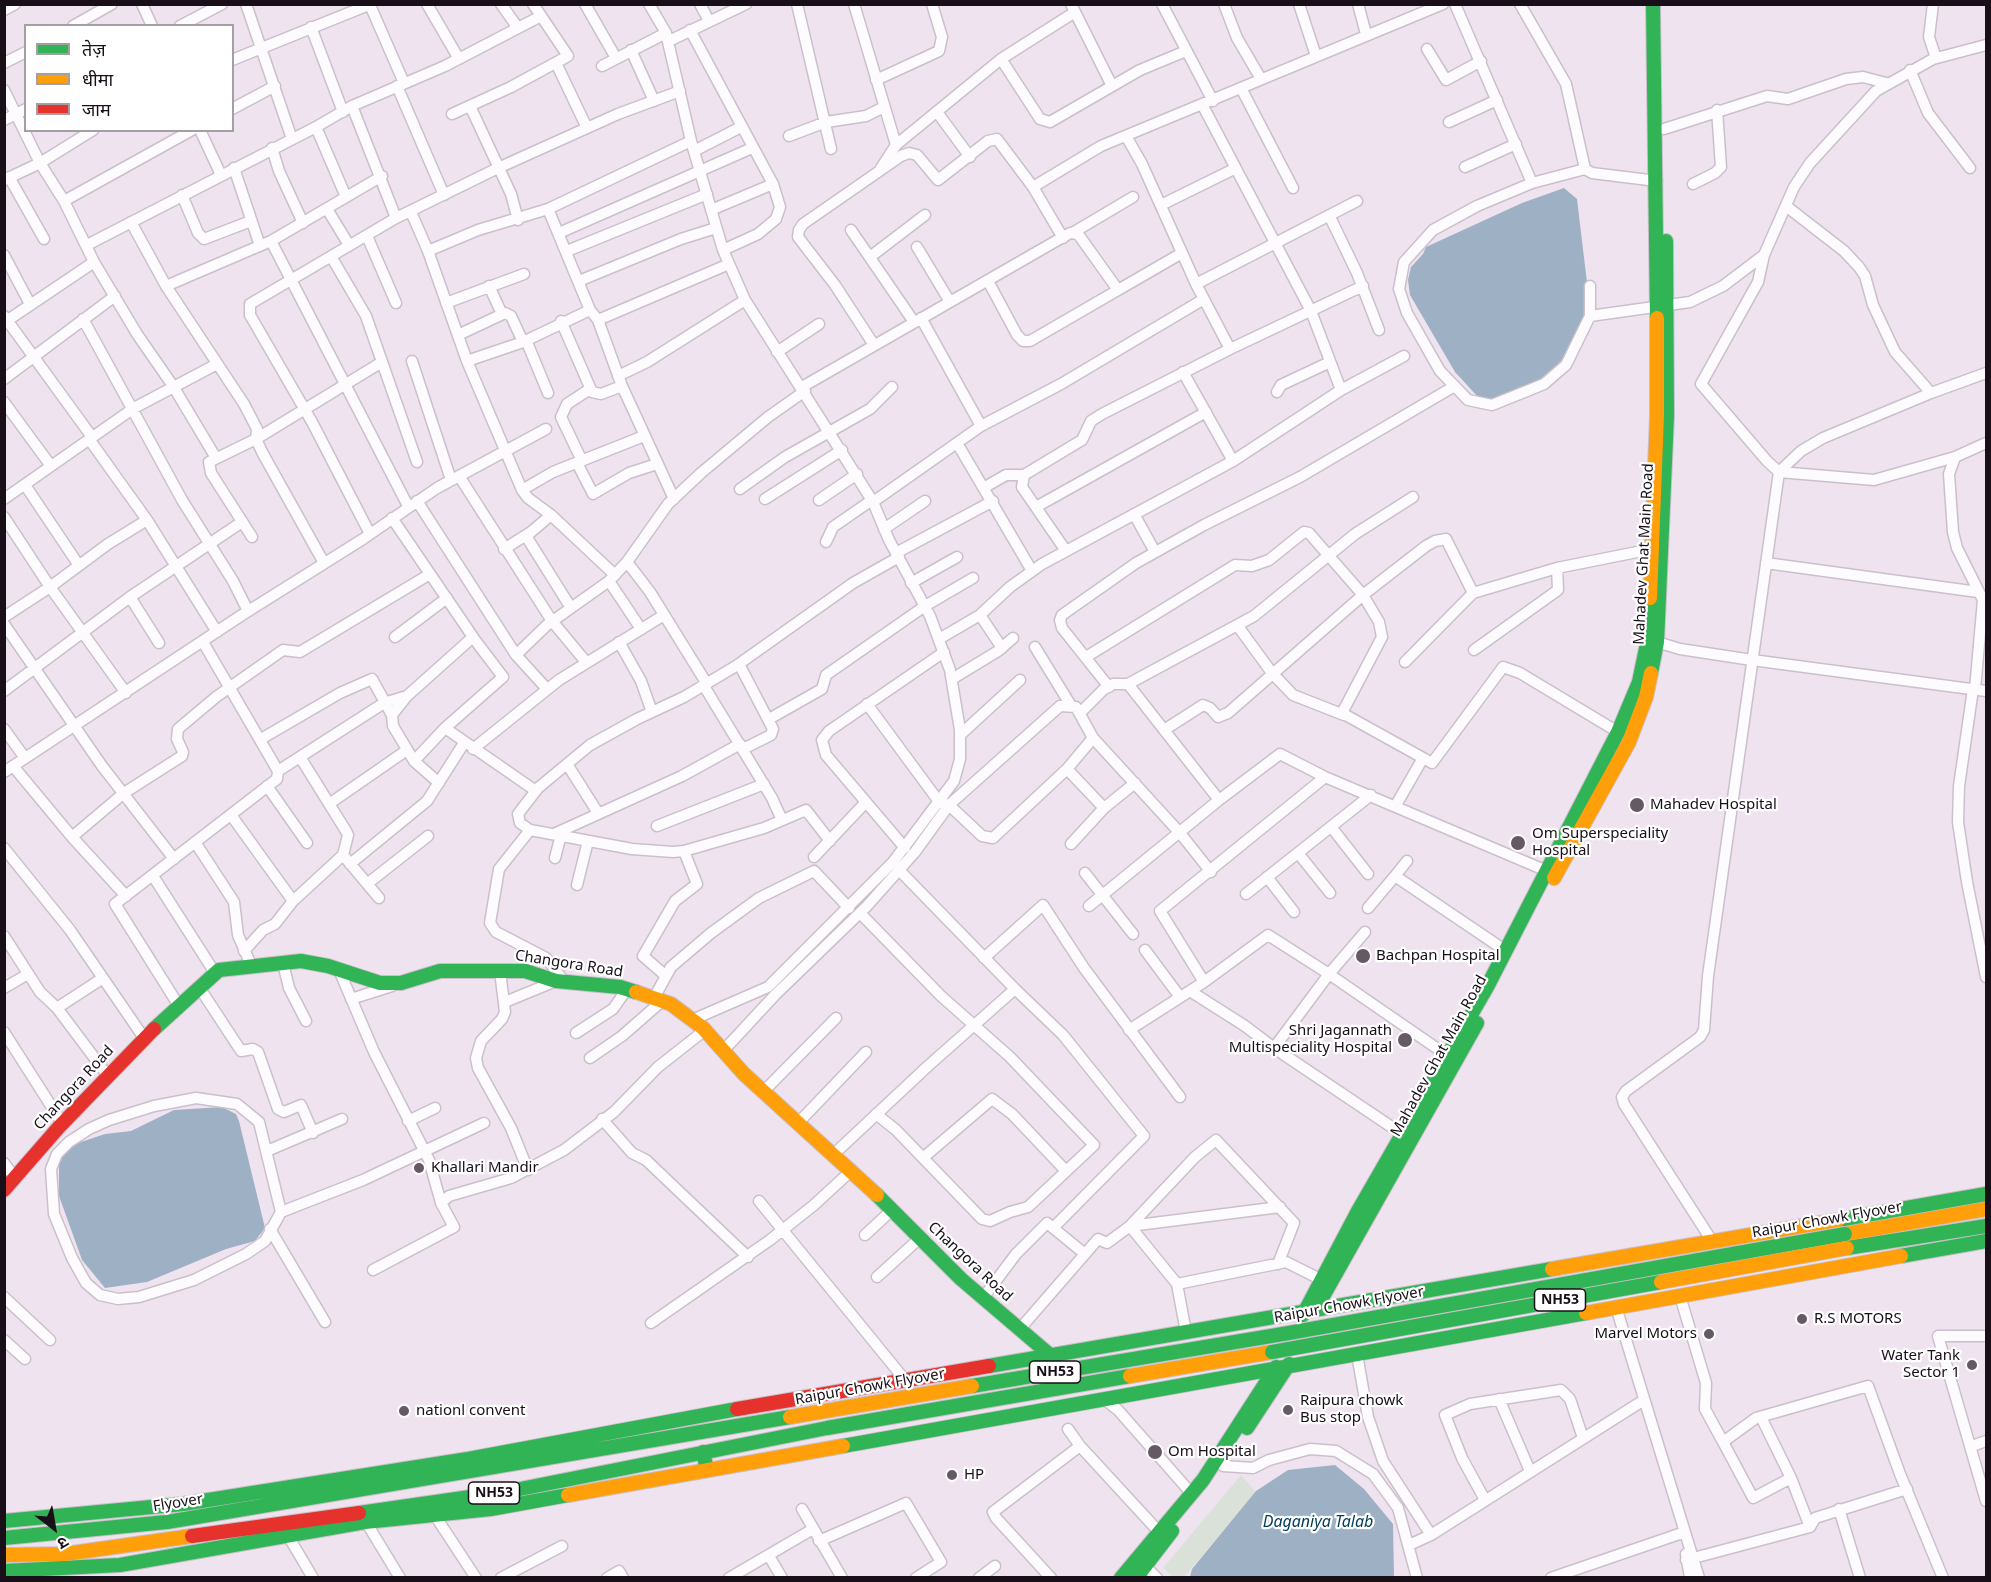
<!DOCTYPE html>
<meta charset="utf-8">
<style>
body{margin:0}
#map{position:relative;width:1991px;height:1582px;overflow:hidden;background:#f0e3f0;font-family:"Noto Sans","Noto Sans Devanagari",sans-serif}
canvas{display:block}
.frame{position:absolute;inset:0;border:6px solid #180f18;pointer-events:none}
.legend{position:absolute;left:24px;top:24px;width:210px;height:108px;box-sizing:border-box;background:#fff;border:2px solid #a39fa3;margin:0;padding:8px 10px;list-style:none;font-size:18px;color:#180f18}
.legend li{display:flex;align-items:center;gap:12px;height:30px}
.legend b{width:30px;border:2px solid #a39fa3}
.north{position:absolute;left:24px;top:1498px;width:60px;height:60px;-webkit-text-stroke:4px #fff;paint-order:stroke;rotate:149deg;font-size:16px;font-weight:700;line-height:24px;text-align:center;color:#180f18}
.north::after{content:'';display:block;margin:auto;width:21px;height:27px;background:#180f18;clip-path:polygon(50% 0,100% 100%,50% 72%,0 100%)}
</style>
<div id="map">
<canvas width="1991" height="1582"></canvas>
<div class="frame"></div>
<ul class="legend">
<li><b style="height:8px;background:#30b455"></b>तेज़</li>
<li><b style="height:8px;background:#ff9f0a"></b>धीमा</li>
<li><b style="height:8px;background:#e5322d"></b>जाम</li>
</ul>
<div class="north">उ</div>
</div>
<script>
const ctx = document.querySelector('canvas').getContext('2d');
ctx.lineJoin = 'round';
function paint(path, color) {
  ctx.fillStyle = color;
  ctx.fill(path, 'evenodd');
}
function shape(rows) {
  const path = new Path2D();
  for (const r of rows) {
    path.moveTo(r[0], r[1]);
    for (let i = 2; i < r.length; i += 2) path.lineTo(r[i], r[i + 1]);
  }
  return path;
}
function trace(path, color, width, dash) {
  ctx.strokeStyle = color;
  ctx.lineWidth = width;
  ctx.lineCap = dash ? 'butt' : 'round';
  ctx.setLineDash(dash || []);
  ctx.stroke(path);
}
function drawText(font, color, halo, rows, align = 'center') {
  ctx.font = font + ' "Noto Sans",sans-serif';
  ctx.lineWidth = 4.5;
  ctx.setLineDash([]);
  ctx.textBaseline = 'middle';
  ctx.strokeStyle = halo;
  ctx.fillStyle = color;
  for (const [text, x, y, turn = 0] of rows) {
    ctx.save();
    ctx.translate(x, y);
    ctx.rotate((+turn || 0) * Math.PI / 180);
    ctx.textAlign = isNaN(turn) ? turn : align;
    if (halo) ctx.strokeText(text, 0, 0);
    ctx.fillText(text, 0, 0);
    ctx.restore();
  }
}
const green = shape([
 [1241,1475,1256,1492,1184,1577,1173,1577,1163,1568]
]);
const water = shape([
 [1564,188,1577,199,1590,308,1581,334,1554,370,1537,386,1496,404,1478,397,1455,372,1410,295,1408,280,1411,267,1423,254,1426,247,1522,203],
 [222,1107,236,1114,239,1121,265,1228,255,1241,226,1249,147,1282,105,1288,82,1260,59,1196,59,1160,75,1144,105,1134,131,1131,174,1110],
 [1335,1465,1364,1489,1393,1524,1394,1577,1190,1577,1192,1569,1256,1491,1288,1470]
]);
const street = shape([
 [142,4,152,26],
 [246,4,292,139],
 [427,4,459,59],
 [501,4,518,28],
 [585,4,616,58],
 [649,4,666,33,691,141,723,250,745,300,873,502,889,540,930,616,950,670,960,730,960,759,954,781,893,862,768,987,692,1020],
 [700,4,709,21],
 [797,4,831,149],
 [854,4,896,145],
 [1071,4,1112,86],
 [1162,4,1213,101],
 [1224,4,1237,38,1261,79],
 [1299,4,1316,56],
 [1358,4,1366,34],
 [1455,4,1532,183],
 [1520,4,1566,84,1585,169,1592,173,1657,181],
 [1933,4,1929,37,1936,58],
 [370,5,404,83],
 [4,10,15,4],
 [73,26,112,4],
 [180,26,222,4],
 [311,27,343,112],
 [690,30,773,184,780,207,776,219,758,234,723,250],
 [669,41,746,4],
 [1427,49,1446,80,1481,61],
 [631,50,654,101],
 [1001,59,1040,119,1050,122,1140,70,1186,51],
 [232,60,371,4],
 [4,63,26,52],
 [556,63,587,128],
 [602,66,666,33],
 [1910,70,1928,113,1970,168],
 [876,80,939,51,942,37,932,4],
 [397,86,444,195],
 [1241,88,1293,188],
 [4,90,40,163,64,201,94,262,137,334,173,386,216,458],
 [352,106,396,218],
 [470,106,511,194,518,220],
 [1203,106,1311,311,1341,390],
 [232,109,275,86],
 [937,112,970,157],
 [452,114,511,87,568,56,533,4],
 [4,120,26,109],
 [1449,122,1497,100],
 [316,127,346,197],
 [1664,129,1767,96,1788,99,1846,79,1863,77,1886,83],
 [200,130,221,175],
 [789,136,826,122,866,116,884,107],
 [1126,136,1142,164,1196,284,1230,349],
 [272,148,279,171,303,223],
 [694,151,741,127],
 [1465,167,1516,144],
 [234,168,260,246],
 [881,168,896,145,1001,59,1075,12],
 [1585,169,1532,183,1477,206,1433,230,1404,262,1399,289,1407,313,1440,371,1468,400,1492,405,1544,384,1566,365,1590,316,1590,286],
 [9,177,44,239],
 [4,180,40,163,93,130],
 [1693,184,1715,173,1721,167,1717,110],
 [1033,187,1101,146,1443,4],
 [182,195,198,233,204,239,251,221],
 [64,201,192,130],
 [1161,205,1234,169],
 [1786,206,1844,251,1859,267,1865,276,1873,305,1895,352,1931,393],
 [327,209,349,245],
 [548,209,590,310,598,320,622,386,674,499],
 [711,210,773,184],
 [411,212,428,251,467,361,522,490,528,498,551,515,615,575],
 [1329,215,1357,273,1379,330],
 [131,222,166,286,244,404,257,429,256,439,262,452,324,563],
 [851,230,914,322],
 [1074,232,1133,197],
 [559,233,752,148],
 [367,236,396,303],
 [271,241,408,506],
 [87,245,316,127,352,106,445,66,541,16],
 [917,247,950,302],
 [428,251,478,230,548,209,691,141],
 [567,251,707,194],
 [4,255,30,304],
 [1764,255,1758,282,1701,384,1767,461,1779,472,1874,480,1955,457],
 [870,257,925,215],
 [332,258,366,316,417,462],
 [579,281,681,239,716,228],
 [988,281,1017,335,1023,341,1030,341,1118,290],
 [1196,284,1357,201],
 [166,286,271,241,382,176],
 [489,286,502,314],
 [446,303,524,274],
 [4,316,92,437],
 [1590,316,1690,302,1723,286,1764,255,1794,187,1810,163,1876,91,1933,59,1986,45],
 [921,318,981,426],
 [83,319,182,500,233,581,248,611],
 [8,320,94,262],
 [598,320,729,264],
 [561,321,592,392,601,394,622,386],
 [458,335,505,313,511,316,523,342],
 [526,340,548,393],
 [874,345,835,285,798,237,799,230,803,224,901,156,909,153,917,155,938,180,988,141,997,139,1033,187,1063,238],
 [777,352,819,324],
 [412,361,451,480],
 [467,361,523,342,590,310],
 [1183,372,1233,461],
 [618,376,647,362,745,300],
 [4,379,115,296],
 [802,387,1070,233,1078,234,1118,290,1182,253],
 [1277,392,1281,385,1330,362],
 [4,402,51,466],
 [89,439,147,520,217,632],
 [957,443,1032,571],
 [582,461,561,417,567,404,590,389],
 [577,463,593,494,629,473,657,464],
 [459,476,552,621,586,662],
 [25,485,78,564],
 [985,487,1006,475,1024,475],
 [740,489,785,457,870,409,892,387],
 [522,490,553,472,644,436],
 [4,499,134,408,217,364],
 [765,499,842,450],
 [819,500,857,474],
 [417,501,516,655,547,689],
 [873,502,981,426,1061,384,1204,299],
 [1036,507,1206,412],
 [1134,514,1155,552],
 [4,517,50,587,126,693],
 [392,518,475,640,503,677,445,728,414,761],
 [884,529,925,501],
 [370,534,312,422,250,315,250,304,396,218,498,168,618,114,680,91],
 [526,536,571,608],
 [252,537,211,473,209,462,256,439,382,362],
 [826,542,833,527,872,500],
 [504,549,531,532,551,515],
 [1066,551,1022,487,1024,475,1082,440,1091,421,1102,414,1230,349,1363,286],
 [896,553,993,501],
 [627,562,650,592,707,684],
 [1766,563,1978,592],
 [609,581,641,629],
 [911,583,957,557],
 [1473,593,1557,568,1652,549],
 [130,597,159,643],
 [980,615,1002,648],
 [4,617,50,587,108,544,147,520],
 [4,624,102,766,174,859],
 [1237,625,1272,673,1293,695,1344,715],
 [395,637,447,598],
 [939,639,980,615,1010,587,1042,564,1233,461,1341,390,1404,356],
 [619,642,641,681,652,712],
 [1657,642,1680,649,1752,660,1986,691],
 [1035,647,1070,704],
 [1474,650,1558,590,1557,568],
 [516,655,547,625,609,581,627,562,668,504,701,473,768,417,805,391],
 [1086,657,1235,565,1252,566,1269,560,1304,532,1309,533,1363,595,1379,622,1382,637,1342,713,1432,763,1503,667,1520,673,1618,732],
 [739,664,773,729,771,735,743,749],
 [952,679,998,651,1013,638],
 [1128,684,1219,800],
 [704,686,772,798,782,820],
 [1109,687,1062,628,1060,620,1062,615,1136,563,1204,525,1300,477,1453,387],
 [1973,689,1959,786,1958,822,1967,882,1986,977],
 [1975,689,1983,600,1957,548,1953,532,1949,474,1955,457,1986,443],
 [4,691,130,597,242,522],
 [867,704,940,803,949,805,982,836,993,838,1067,769,1093,738],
 [1080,713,1103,690,1113,684,1128,684,1254,616,1355,534,1413,497],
 [392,715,407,696,473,637],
 [769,719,822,689,826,675,925,606,973,578],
 [445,728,536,791],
 [4,729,25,758],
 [1164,730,1203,705,1210,708,1218,717,1228,713,1363,595,1426,546,1435,541,1446,539,1473,593,1405,662],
 [960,735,1020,680],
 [261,739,340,693,372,679,392,715,393,726,414,761,439,783],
 [473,749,559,680,664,615],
 [300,757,346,831,348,835,343,855,379,898],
 [567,764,598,813],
 [13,766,72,837,126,896],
 [1067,769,1104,808],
 [278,771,384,703,407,696],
 [4,772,242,615,363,539,437,488,546,429],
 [267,786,307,843],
 [329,804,407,750],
 [1396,805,1423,758],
 [231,815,293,901],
 [657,826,764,784],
 [1332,828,1368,874],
 [530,830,499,869,490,923,496,932,546,958,564,981],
 [554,834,682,776,740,744],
 [72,837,124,793,182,756,183,752,177,739,178,729,216,697,283,650,300,652,430,574],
 [830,841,806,810,764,828,684,851,673,852,632,849,530,830,520,823,518,814,538,788,590,745,637,719,684,697,736,666,853,583,899,557],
 [195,842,234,902,238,935,251,965],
 [1071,844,1104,808,1135,783],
 [4,848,70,930,144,1038],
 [905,848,826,755,822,740,829,731,944,652],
 [1298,853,1330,893],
 [814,857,866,802],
 [555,858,561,835],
 [350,864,427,801,464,743],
 [899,870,1015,989,1063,1035,1144,1136,1053,1228],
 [1085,873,1133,934],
 [153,876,215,973],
 [1395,876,1407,861],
 [1267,877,1294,912],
 [367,884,428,836],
 [577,885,588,841],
 [1246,894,1371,795],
 [1089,906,1219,800,1280,754,1325,777,1547,871],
 [1368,908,1395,876,1506,951],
 [860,913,941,996,1010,1057,1094,1145,1028,1207,1010,1212,990,1221,982,1219,896,1130,876,1114],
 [4,936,40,992,57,1008,108,1076],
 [1145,950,1180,997],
 [244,951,263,930,275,924,293,901,343,855],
 [984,958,1043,905,1084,968,1180,1097],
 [283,963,289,988,306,1021],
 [339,970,374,1052,429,1160,441,1203,449,1196,511,1178,564,1150,614,1112,658,1067,705,1030],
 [500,971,505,1012,502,1019,481,1041,476,1058,478,1068,511,1128,528,1170],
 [666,976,643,956,675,901,697,884,684,851],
 [1204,982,1160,911,1325,777],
 [199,987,241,1051,253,1049,258,1052,278,1109,284,1112,301,1105,313,1133],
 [4,988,28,974],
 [1190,991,1245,1026,1274,1048,1402,1134],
 [654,998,671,967,711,933,759,898,814,871,849,908],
 [351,999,392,986],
 [505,1002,556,981],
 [179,1006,115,904,277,779,278,771,203,642],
 [57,1008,103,978],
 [1129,1030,1204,982,1268,935,1329,974,1365,932],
 [4,1032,62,1123],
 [576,1033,613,1009,627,989],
 [1274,1048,1329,974,1448,1056],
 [723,1051,775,995,867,906,915,852,949,805,1060,706,1076,707,1093,738,1180,833,1211,872],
 [590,1058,622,1036,662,1001],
 [763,1092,836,1018],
 [602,1119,632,1153,646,1160,748,1257],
 [408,1121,435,1108],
 [799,1122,866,1052],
 [267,1151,342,1119],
 [834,1154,928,1066,1015,989],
 [924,1157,992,1099,1012,1114,1066,1171],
 [4,1163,15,1178],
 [759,1201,905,1380],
 [281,1212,259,1122,237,1104,196,1098,154,1106,109,1120,89,1129,69,1142,57,1154,51,1169,54,1214,72,1258,86,1283,100,1295,118,1299,139,1297,194,1280,246,1254,265,1241,281,1212,363,1180,484,1123],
 [1130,1226,1280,1207],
 [1130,1226,1177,1284,1186,1332],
 [270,1229,325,1322],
 [865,1235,892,1210],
 [1712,1241,1624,1104,1622,1097,1626,1091,1700,1037,1704,1030,1708,976,1779,472,1801,451,1823,438,1931,393,1986,373],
 [373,1270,454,1227,441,1203],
 [877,1277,920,1238],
 [1177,1284,1286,1262,1320,1279],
 [1680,1296,1706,1383,1705,1409,1723,1442],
 [4,1297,50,1340],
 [983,1298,1016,1254,1047,1223,1085,1254],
 [1616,1307,1699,1578],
 [651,1323,770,1240,814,1205,852,1170],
 [1019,1330,1098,1239,1107,1243,1130,1226,1195,1157,1216,1140,1294,1223,1278,1264],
 [1986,1336,1938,1336,1986,1501],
 [4,1340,25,1359],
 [1357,1354,1368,1417,1383,1461,1431,1535,1409,1545],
 [1104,1399,1118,1410,1192,1494],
 [1499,1399,1530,1471],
 [1761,1417,1791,1478,1753,1498,1723,1442,1756,1418,1868,1386,1900,1474,1943,1578],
 [1068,1429,1080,1446,1160,1533],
 [1972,1446,1986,1441],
 [1223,1466,1253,1468,1269,1460,1310,1449,1336,1451,1373,1474,1398,1508,1417,1578],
 [1791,1478,1810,1527],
 [1485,1500,1462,1458,1445,1415,1470,1404,1561,1390,1570,1399,1583,1438],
 [802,1509,842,1578],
 [1839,1509,1860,1578],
 [432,1511,476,1578],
 [363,1517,400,1578],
 [284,1529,313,1578],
 [1431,1535,1644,1400],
 [819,1541,906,1503,941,1562,916,1578],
 [1686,1554,1690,1578],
 [769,1556,782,1578],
 [1686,1560,1810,1527,1815,1518,1907,1489],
 [1140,1561,1157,1578],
 [501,1578,562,1546],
 [607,1578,619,1571,623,1578],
 [729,1578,813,1529],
 [979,1578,995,1566],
 [1051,1578,996,1518,993,1512,1080,1446],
 [1551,1578,1685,1532]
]);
const fast = shape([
 [1653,4,1657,318],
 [1651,673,1657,642,1667,416,1666,241],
 [154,1029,219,970,301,961,328,966,380,983,401,983,440,971,525,971,556,981,620,987,636,992],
 [877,1195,961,1279,1050,1355],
 [1838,1220,1986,1194],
 [1847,1248,1986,1226],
 [1901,1256,1986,1241],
 [1322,1298,1477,1023],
 [1303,1315,1358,1211,1487,987,1618,732,1639,682,1648,639,1650,598],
 [989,1366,1552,1269],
 [972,1386,1283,1334],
 [1247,1428,1289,1364],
 [843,1446,1586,1313],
 [703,1452,707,1470],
 [359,1513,505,1492,827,1428,1130,1376],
 [4,1521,183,1504,468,1459,737,1409],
 [4,1538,167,1522,790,1417],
 [4,1571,120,1565,365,1522,491,1509,568,1495],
 [1121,1578,1203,1480,1276,1367],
 [1136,1578,1172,1531]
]);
const slow = shape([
 [1650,598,1657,415,1657,318],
 [1554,878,1629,742,1646,697,1651,673],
 [636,992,671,1004,703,1028,744,1074,877,1195],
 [1845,1234,1986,1209],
 [1552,1269,1838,1220],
 [1586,1313,1901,1256],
 [1130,1376,1272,1352],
 [790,1417,972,1386],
 [568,1495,843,1446],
 [4,1555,65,1554,192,1536]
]);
const jam = shape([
 [4,1190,59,1127,154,1029],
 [737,1409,989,1366],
 [192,1536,359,1513]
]);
const fastBridge = shape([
 [1283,1334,1845,1234],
 [1272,1352,1661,1282]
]);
const slowBridge = shape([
 [1661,1282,1847,1248]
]);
const markers = [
 [1637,805,8,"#645964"],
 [1518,843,8,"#645964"],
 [1363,956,8,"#645964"],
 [1405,1040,8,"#645964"],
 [419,1168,6,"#645964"],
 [1802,1319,6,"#645964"],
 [1709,1334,6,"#645964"],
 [1972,1365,6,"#645964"],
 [1288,1410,6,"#645964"],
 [404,1411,6,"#645964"],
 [1155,1452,8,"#645964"],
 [952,1475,6,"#645964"]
];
const shields = [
 [1560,1300,51],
 [1055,1372,51],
 [494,1493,51]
];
const shieldNames = [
 ["NH53",1560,1300],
 ["NH53",1055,1372],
 ["NH53",494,1493]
];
const streetNames = [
 ["Mahadev Ghat Main Road",1644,554,-87],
 ["Changora Road",569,964,9],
 ["Mahadev Ghat Main Road",1439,1056,-61],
 ["Changora Road",74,1088,-47],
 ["Raipur Chowk Flyover",1827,1220,-10],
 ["Changora Road",970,1262,43],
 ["Raipur Chowk Flyover",1349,1305,-10],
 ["Raipur Chowk Flyover",870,1387,-10],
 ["Flyover",178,1503,-9]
];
const poiNames = [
 ["Mahadev Hospital",1650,805],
 ["Om Superspeciality",1532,834],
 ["Hospital",1532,851],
 ["Bachpan Hospital",1376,956],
 ["Shri Jagannath",1392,1031,"right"],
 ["Multispeciality Hospital",1392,1048,"right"],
 ["Khallari Mandir",431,1168],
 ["R.S MOTORS",1814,1319],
 ["Marvel Motors",1697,1334,"right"],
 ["Water Tank",1960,1356,"right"],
 ["Sector 1",1960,1373,"right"],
 ["Raipura chowk",1300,1401],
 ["Bus stop",1300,1418],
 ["nationl convent",416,1411],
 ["Om Hospital",1168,1452],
 ["HP",964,1475]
];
const waterNames = [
 ["Daganiya Talab",1318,1522]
];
paint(green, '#d9e1d9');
paint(water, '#9eb0c3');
trace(street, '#cac0ca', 13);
trace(fast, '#cac0ca', 16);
trace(slow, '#cac0ca', 16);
trace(jam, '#cac0ca', 16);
trace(street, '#fdfbfd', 10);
trace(fast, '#30b455', 14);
trace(slow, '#ff9f0a', 14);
trace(jam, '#e5322d', 14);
trace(fastBridge, '#cac0ca', 16, []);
trace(slowBridge, '#cac0ca', 16, []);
trace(fastBridge, '#30b455', 14);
trace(slowBridge, '#ff9f0a', 14);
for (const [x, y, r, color] of markers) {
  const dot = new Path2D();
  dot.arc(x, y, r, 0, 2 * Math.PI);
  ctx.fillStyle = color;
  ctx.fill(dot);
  trace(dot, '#fff', 2);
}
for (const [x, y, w] of shields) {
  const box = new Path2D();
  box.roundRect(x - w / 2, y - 11, w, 22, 4.5);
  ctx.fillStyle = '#fff';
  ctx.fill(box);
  trace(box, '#180f18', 1.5);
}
drawText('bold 14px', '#180f18', null, shieldNames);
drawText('15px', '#180f18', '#fff', streetNames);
drawText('15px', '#180f18', '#fff', poiNames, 'left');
drawText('italic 16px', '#003b5a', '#fff', waterNames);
</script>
